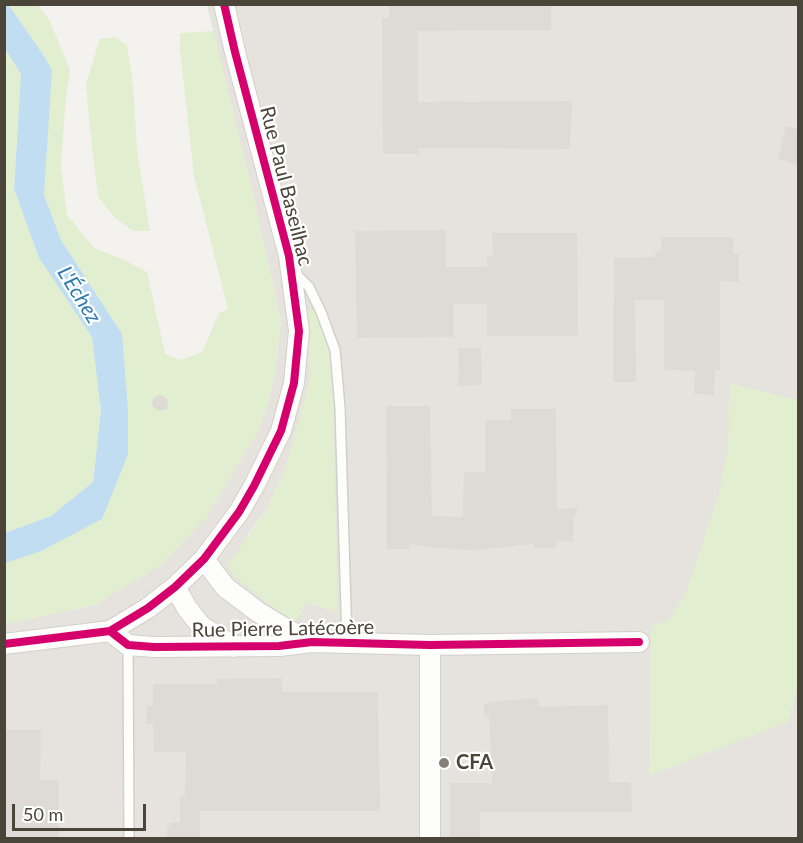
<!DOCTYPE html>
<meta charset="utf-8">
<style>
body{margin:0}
#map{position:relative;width:803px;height:843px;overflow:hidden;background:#f4f2ee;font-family:Lato,sans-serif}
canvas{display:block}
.frame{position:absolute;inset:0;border:6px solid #4b4439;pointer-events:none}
.scale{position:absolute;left:12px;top:804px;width:134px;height:27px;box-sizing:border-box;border:3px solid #4b4439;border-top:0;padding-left:8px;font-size:18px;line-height:21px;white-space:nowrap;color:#4b4439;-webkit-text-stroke:4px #fff;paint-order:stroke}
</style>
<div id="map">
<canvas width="803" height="843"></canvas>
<div class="frame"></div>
<div class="scale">50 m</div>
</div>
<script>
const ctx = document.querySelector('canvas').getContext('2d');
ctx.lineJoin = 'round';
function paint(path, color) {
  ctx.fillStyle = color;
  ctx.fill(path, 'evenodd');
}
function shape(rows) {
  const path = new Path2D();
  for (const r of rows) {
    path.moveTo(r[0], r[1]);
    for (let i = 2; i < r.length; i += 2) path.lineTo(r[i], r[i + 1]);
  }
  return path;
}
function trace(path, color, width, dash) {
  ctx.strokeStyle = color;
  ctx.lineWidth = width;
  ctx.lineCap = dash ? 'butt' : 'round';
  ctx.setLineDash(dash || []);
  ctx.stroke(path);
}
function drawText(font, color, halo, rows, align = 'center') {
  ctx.font = font + ' Lato,sans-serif';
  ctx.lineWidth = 4.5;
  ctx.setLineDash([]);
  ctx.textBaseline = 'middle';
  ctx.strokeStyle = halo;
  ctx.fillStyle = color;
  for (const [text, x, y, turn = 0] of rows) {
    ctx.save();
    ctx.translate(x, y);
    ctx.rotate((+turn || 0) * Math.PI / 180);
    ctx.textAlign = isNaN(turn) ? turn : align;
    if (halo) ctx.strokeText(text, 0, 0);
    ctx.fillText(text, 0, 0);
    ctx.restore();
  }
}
const industrial = shape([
 [207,5,798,5,798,838,5,838,4,624,95,605,206,518,257,433,267,407,275,374,281,320,249,178],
 [309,311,316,312,321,323,329,350,333,400,337,612,307,602,294,623,247,536,268,507,287,463,300,417,310,379]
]);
const green = shape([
 [8,5,38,5,50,21,70,70,65,107,61,167,67,215,94,248,122,259,147,272,165,354,181,360,202,352,219,313,228,309,194,176,180,50,180,33,214,31,249,178,281,320,275,374,267,407,257,433,206,518,160,566,95,605,5,624,5,563,39,552,128,454,128,409,122,334,61,240,44,195,51,70,44,56],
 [115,37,127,45,133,84,137,150,150,231,133,231,115,218,98,197,90,129,86,84,100,39],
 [4,49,21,74,14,189,39,258,92,337,101,411,93,482,51,516,5,533],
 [308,310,316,311,321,323,329,350,333,400,338,612,307,602,294,624,235,577,227,567,268,507,287,463,310,379],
 [729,383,798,400,798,687,788,722,649,776,651,626,669,620,687,590,719,493,728,447]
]);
const parking = shape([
 [243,5,243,4,339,5,325,34,278,36,247,34],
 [325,55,327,145,281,146,279,56],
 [788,722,798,725,798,832,786,838,708,838,649,776]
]);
const water = shape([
 [8,4,44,56,52,70,44,195,61,240,122,334,128,409,128,454,102,519,39,552,5,563,5,533,51,516,93,482,101,411,92,337,39,258,14,189,21,74,5,49,5,5]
]);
const building = shape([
 [389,4,551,4,551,30,418,31,418,102,572,101,570,149,418,148,419,154,383,154,382,18,389,18],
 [786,126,798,129,798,165,778,159],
 [446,230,446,267,487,267,487,256,493,255,492,233,577,233,578,336,487,336,487,304,453,304,453,337,357,338,355,231],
 [661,237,733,237,733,254,739,254,739,282,720,281,720,370,715,370,714,395,694,394,695,371,664,370,664,300,635,300,636,382,613,382,614,258,655,257,655,253,662,250],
 [459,348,481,348,482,385,458,386],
 [159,395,163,396,167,399,168,408,160,411,155,409,152,404,153,399],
 [386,406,430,406,432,516,463,517,464,472,485,472,485,420,511,420,511,409,556,409,557,509,578,508,573,520,573,542,556,541,556,548,534,548,534,544,476,550,437,548,410,544,409,549,387,549],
 [282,678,282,692,378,692,380,811,200,811,200,838,167,838,167,829,171,823,180,822,180,796,185,796,186,752,154,752,153,724,147,724,147,706,153,706,153,684,217,684,217,679],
 [538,698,539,707,608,705,609,782,631,782,632,812,480,812,480,838,450,838,450,783,492,783,489,716,484,717,484,705,491,702],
 [4,730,41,730,40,780,59,780,59,838,4,838]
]);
const lane = shape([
 [294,272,309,287,321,312,335,350,340,408,347,642],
 [128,645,129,838]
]);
const street = shape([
 [204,559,225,587,258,612,286,629,312,642],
 [175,587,187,608,201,626,234,647],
 [110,631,148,608,175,587,204,559,239,512,254,486,281,431,294,383,299,331,289,256,235,52,224,4],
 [4,644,110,631,128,645,154,647,279,646,312,642,430,645,639,642],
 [430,645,430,838]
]);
const cycleway = shape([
 [110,631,148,608,175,587,204,559,239,512,254,486,281,431,294,383,299,331,289,256,235,52,224,4],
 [4,644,110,631,128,645,154,647,279,646,312,642,430,645,639,642]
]);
const markers = [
 [444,763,6,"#868178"]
];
const streetNames = [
 ["Rue Paul Baseilhac",286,186,76],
 ["Rue Pierre Latécoère",283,629,-1]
];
const poiNames = [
 ["CFA",456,763]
];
const waterNames = [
 ["L'Échez",79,295,58]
];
paint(industrial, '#e6e2de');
paint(green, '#e1eecf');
paint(parking, '#e6e3df');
paint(water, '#c0ddf1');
paint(building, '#dedbd6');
trace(lane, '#d2d0cb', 12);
trace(street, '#d2d0cb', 22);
trace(lane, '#fdfdfc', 9);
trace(street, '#fdfdfc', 20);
trace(cycleway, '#d6006c', 8);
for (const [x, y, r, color] of markers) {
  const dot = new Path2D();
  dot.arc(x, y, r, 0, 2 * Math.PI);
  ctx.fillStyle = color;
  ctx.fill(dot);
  trace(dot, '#fff', 2);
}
drawText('20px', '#4b4439', '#fff', streetNames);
drawText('bold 20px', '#4b4439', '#fff', poiNames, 'left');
drawText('italic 21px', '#2e7ab2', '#fff', waterNames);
</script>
